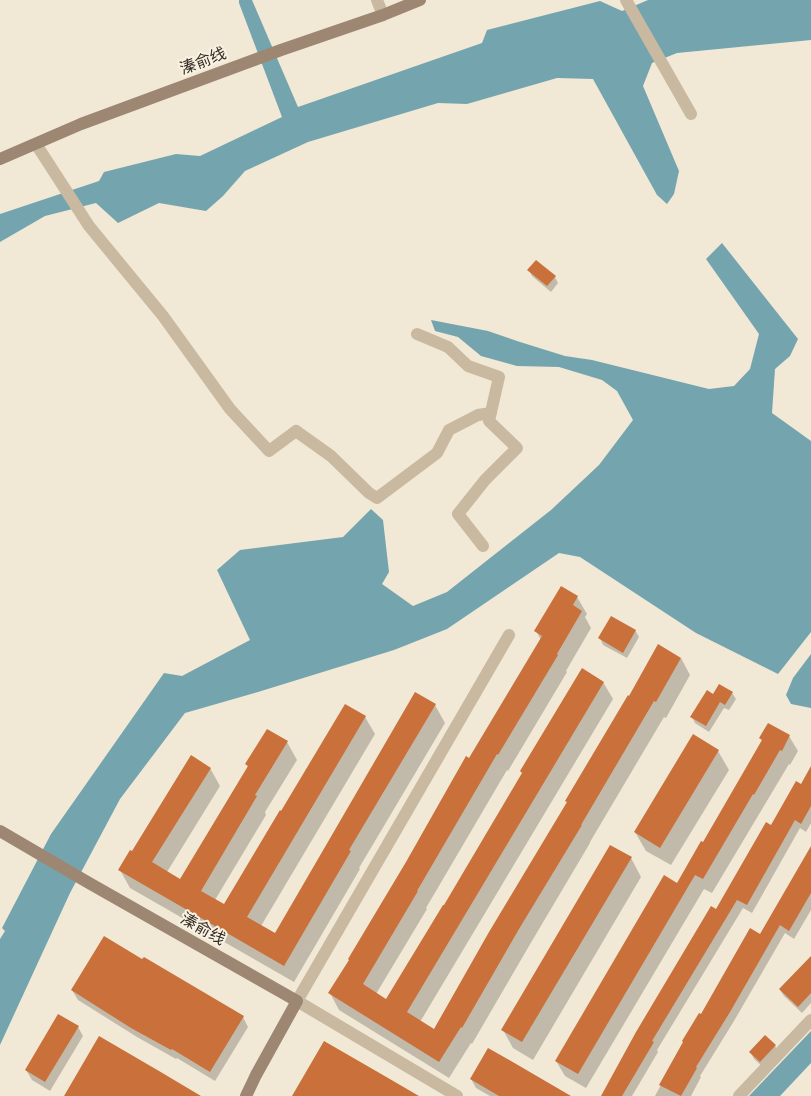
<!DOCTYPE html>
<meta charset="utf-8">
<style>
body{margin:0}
canvas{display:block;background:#f1e8d5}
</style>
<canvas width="811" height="1096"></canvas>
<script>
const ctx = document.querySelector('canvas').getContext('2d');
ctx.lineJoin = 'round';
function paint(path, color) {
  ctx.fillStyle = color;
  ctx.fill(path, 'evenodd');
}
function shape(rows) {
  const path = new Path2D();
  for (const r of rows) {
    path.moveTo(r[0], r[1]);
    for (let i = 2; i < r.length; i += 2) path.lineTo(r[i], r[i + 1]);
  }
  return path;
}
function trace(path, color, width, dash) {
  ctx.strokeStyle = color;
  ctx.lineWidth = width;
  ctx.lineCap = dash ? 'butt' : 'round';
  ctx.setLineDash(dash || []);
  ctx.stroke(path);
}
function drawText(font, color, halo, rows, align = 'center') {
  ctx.font = font + ' Lato,"Noto Sans SC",sans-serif';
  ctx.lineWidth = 4;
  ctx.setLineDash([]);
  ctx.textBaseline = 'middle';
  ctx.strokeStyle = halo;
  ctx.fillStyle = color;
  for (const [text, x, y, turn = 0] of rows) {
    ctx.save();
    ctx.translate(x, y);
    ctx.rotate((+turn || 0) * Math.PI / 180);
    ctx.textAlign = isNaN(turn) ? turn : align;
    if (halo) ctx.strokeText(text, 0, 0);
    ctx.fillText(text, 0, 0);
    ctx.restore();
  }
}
const water = shape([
 [239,0,252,0,298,107,482,43,487,30,600,1,622,11,648,0,811,0,811,40,677,53,652,63,643,86,679,171,674,194,667,204,657,195,593,79,557,78,467,104,438,103,308,142,245,171,223,196,206,211,159,203,118,223,96,203,45,216,0,242,0,214,99,181,104,172,176,154,200,156,282,117,239,3],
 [722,243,798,339,790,356,775,369,772,413,811,441,811,632,778,674,696,633,580,557,559,553,447,629,394,650,258,692,185,713,120,799,70,893,0,1045,0,939,5,931,2,928,51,834,164,673,182,676,250,640,217,570,240,550,343,537,371,509,383,520,389,572,382,584,413,606,447,592,551,510,599,465,633,420,617,391,602,380,559,367,517,366,481,356,458,337,435,331,431,320,488,331,520,342,565,356,592,360,709,389,734,386,750,369,759,334,706,259],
 [811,654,811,708,791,704,786,695,793,678],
 [811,1031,811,1063,780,1096,749,1096]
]);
const shadow = shape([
 [529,270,555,277,558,283,551,292,532,276],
 [577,597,587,614,585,617,591,628,566,671,567,672,508,771,507,770,426,908,427,909,376,994,387,1001,603,682,613,699,420,1022,434,1030,568,803,566,801,681,658,690,675,666,718,664,717,590,842,590,843,529,946,472,1044,471,1043,449,1078,339,1010,330,993,541,640,536,631],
 [635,630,639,637,627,658,603,645,600,638],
 [732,693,736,699,729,710,724,708,709,732,695,723,692,717,713,696],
 [435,705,445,723,359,868,360,869,294,982,130,888,120,870,132,852,210,768,220,786,167,872,181,880,248,768,247,764,268,730,287,742,297,760,265,812,266,815,215,900,225,906,365,717,375,734,261,926,275,935],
 [789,736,798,751,790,765,789,764,712,893,704,889,586,1088,565,1076,556,1061,704,844,762,741,761,738],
 [718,751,729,770,671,865,646,851,635,832],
 [811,769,811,823,806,832,800,828,752,913,743,908,657,1050,658,1052,632,1096,602,1096,716,910,771,826,802,786],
 [811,849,811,910,794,939,785,933,734,1021,700,1076,701,1077,691,1096,655,1096,684,1042,701,1015,760,936],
 [631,858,641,877,533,1060,513,1048,503,1030],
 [811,958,811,1003,802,1013,784,996,780,990],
 [72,990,243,1017,248,1027,215,1081,177,1058,176,1059,137,1037,78,1000],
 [78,1027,83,1036,50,1091,32,1080,26,1070],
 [775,1046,779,1052,764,1068,754,1059,751,1053],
 [471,1079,569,1096,490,1096,476,1088]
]);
const building = shape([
 [536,260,556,276,547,286,527,270],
 [561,586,578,596,573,605,582,611,557,654,558,655,498,755,497,754,417,891,418,891,363,984,386,999,443,905,444,905,522,773,520,771,582,668,604,682,407,1012,434,1029,489,932,567,802,565,801,628,695,629,696,658,644,681,658,656,702,654,701,581,825,582,825,519,929,462,1028,461,1027,439,1062,328,993,349,960,348,959,406,862,466,756,469,758,542,636,534,631],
 [611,616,636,630,623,653,598,638],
 [719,684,733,692,725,705,720,702,706,726,690,717,707,690,713,694],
 [415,692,436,704,349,850,351,851,284,966,118,870,130,850,132,851,191,755,211,768,152,862,180,879,248,766,245,764,267,729,288,741,255,795,257,796,201,891,224,904,280,810,281,811,345,704,366,716,247,917,275,933],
 [768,723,790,735,782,751,780,750,754,795,753,794,703,879,695,875,578,1074,555,1061,664,875,677,883,701,841,703,842,762,740,759,738],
 [693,734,719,750,660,848,634,832],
 [811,766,811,806,801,824,795,820,747,905,737,900,652,1041,654,1042,622,1096,601,1096,636,1032,711,906,716,909,766,822,771,825,796,781,801,784],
 [610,845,632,857,522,1042,501,1030],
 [811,846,811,893,789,931,780,925,730,1012,696,1067,697,1068,681,1096,659,1085,683,1042,682,1041,699,1013,701,1014,750,928,760,934],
 [104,936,142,959,144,957,244,1016,210,1072,172,1049,171,1050,131,1028,71,990],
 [811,956,811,993,798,1007,779,989],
 [58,1014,79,1026,45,1082,25,1070],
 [765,1035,776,1045,760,1062,749,1052],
 [99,1036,159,1071,201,1096,64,1096],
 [324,1041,376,1071,419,1096,292,1096],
 [488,1048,511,1061,571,1096,499,1096,470,1079]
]);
const minor = shape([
 [377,0,383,15],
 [626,0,691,114],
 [36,144,89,226,163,316,230,409,269,451,296,431,331,456,369,493,377,498,437,453,449,430,478,415,491,413],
 [417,334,448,347,468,366,499,377,489,421,517,448,485,480,458,514,483,546],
 [457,1096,297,1001,509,635],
 [739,1096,811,1020]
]);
const secondary = shape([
 [0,159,81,124,281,50,383,15,420,0],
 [0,831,89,883,297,1001,256,1075,246,1096]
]);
const streetNames = [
 ["溱俞线",203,61,-21],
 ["溱俞线",203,929,29]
];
paint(water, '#74a5af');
paint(shadow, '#0003');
paint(building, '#ca703a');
trace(minor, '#c9b9a1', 12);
trace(secondary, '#9d8773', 12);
drawText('16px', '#332b24', '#f9f1e1', streetNames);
</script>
